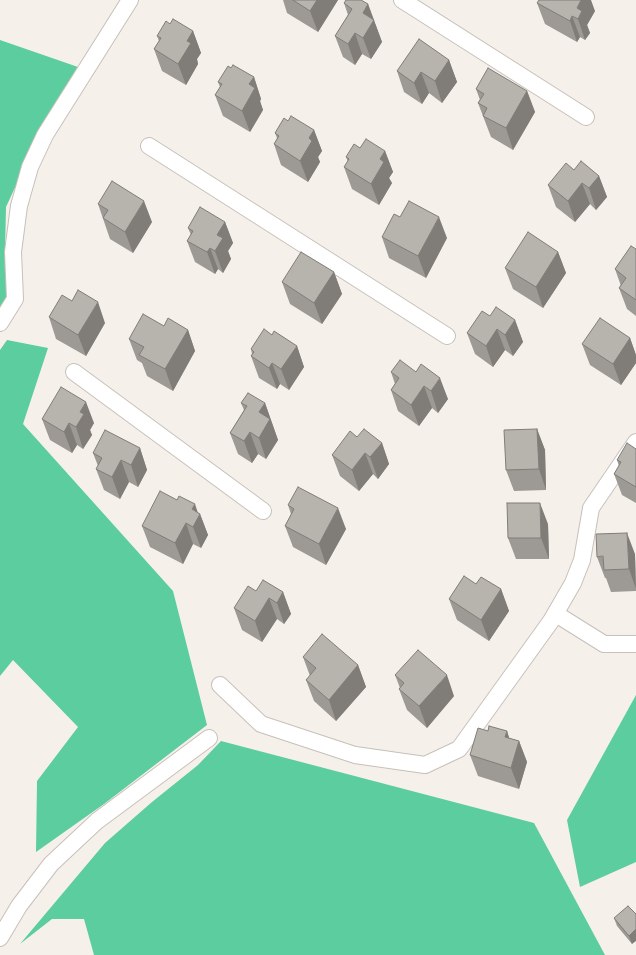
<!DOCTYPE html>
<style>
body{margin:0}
canvas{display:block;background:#f6f0ea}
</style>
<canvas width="636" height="955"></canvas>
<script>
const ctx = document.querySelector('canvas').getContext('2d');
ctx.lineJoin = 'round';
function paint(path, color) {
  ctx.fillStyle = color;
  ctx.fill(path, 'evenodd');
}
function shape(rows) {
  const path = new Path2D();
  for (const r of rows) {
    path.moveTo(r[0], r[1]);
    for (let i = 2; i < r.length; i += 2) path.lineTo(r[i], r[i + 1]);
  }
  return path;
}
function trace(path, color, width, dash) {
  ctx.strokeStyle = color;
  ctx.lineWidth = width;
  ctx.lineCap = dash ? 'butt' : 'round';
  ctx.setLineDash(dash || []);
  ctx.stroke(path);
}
const forest = shape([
 [0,40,78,67,42,129,6,207,5,253,9,299,0,313],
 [7,340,48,348,23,424,173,591,207,725,104,804,36,852,37,781,78,727,13,660,0,676,0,350],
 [636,695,636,862,580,887,567,820],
 [221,741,534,823,605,955,94,955,84,919,52,919,20,944,105,843,152,802,198,765]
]);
const street = shape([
 [402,0,586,117],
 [149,146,447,336],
 [0,323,15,299,13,252,19,206,30,167,45,135,130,0],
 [74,372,263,511],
 [556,614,604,644,636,644],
 [220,685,261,724,355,755,425,765,459,749,551,621,573,583,582,560,591,508,636,442],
 [0,938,19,906,51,864,97,821,209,738]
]);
const wall = shape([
 [283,0,338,0,318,32,287,13],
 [344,3,368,4,382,42,371,59,362,54,355,65,343,57,335,36,348,15],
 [537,3,595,11,587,25,590,33,585,40,580,37,577,42,545,24],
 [170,24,193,31,201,53,197,59,198,64,186,85,162,71,154,49,159,41,157,36],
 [449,60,457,82,442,103,429,93,422,104,404,92,397,71],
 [231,68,254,77,261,99,260,101,263,110,250,132,223,116,215,95,220,87,218,82],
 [476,89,527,91,535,112,513,150,491,137,478,103,480,100],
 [314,130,322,151,318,157,320,162,308,182,281,165,274,144,277,138,275,133],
 [360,148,385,151,393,172,389,178,392,183,379,205,352,189,344,167,348,162,346,157],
 [574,170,599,176,607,197,596,210,590,204,575,222,556,207,548,185],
 [98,204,152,222,133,253,110,239],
 [225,222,233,243,228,251,231,259,223,273,218,269,215,274,195,262,187,241,191,235,188,228],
 [382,237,447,238,426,278,389,258],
 [636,249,636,316,627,309,619,288,621,286,615,269],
 [558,252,566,273,543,308,513,289,505,268],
 [334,272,342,294,322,324,290,304,282,282],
 [49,317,105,323,86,356,56,339],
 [515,320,523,342,513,356,505,350,493,367,475,354,467,333],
 [164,326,188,330,195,351,173,391,147,376,142,363,137,360,129,339],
 [272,335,297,346,304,367,289,390,280,384,277,389,259,378,251,356,252,354,251,349],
 [630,338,636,355,636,363,621,385,590,365,582,344],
 [391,372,416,372,448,399,438,413,432,408,419,426,398,411,391,390,395,384],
 [241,403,265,403,278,440,266,459,258,454,252,463,238,454,230,433,244,410],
 [42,419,94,423,90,430,92,435,83,449,77,445,72,453,50,440],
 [537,429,545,450,546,490,514,491,506,470],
 [357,437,382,443,389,464,378,479,373,474,359,491,340,476,332,455],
 [140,448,147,470,138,487,129,482,120,499,104,490,96,469,98,466,93,453],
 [636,449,636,503,622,495,614,474,619,466,617,460],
 [288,505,346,529,326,565,293,547,285,526,291,514],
 [198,513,200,514,208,535,201,548,193,544,183,564,150,547,142,526],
 [548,524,549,559,516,559,508,538],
 [635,554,636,591,611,592,606,578,605,578,597,557],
 [476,584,501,589,509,611,489,641,457,620,449,599],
 [256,591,283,592,291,614,284,624,277,619,262,642,242,630,234,608],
 [303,657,358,665,366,687,336,721,314,701,306,680,310,676],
 [395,675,454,696,427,728,407,710,399,689,400,688],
 [488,731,507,731,509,738,519,741,527,762,519,789,478,776,470,755],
 [636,914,632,944,617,926,614,918]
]);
const shadedWall = shape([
 [317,0,338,0,318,32,310,11],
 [581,0,591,0,595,11,587,25,590,33,585,40,578,19,577,8],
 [368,4,382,42,371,59,363,38,363,13],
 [572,16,580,37,577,42,570,21],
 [193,31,201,53,197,59,198,64,186,85,178,64,187,41],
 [355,33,362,54,355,65,348,44],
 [449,60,457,82,442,103,435,81],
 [421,72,429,93,422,104,414,83],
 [254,77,261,99,260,101,263,110,250,132,242,111,249,84],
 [527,91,535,112,513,150,506,128],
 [314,130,322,151,318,157,320,162,308,182,300,161,309,138],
 [385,151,393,172,389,178,392,183,379,205,371,184,380,159],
 [599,176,607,197,596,210,589,188],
 [582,183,590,204,575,222,568,201],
 [144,201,152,222,133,253,125,232],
 [439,217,447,238,426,278,418,256],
 [225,222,233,243,228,251,231,259,223,273,215,251,217,235],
 [210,248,218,269,215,274,207,252],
 [558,252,566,273,543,308,536,287],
 [334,272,342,294,322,324,314,303],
 [98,302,105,323,86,356,78,335],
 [515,320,523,342,513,356,505,335],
 [497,329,505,350,493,367,486,346],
 [188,330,195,351,173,391,165,369],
 [630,338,636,355,636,363,621,385,613,364],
 [297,346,304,367,289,390,281,369],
 [272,363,280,384,277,389,269,368],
 [440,378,448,399,438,413,431,391],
 [424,386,432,408,419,426,411,405],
 [86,402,94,423,90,430,92,435,83,449,76,427,80,412],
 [265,403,278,440,266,459,259,438,259,412],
 [69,423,77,445,72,453,64,432],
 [537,429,545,450,546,490,539,469],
 [250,432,258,454,252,463,244,441],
 [382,443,389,464,378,479,370,457],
 [140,448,147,470,138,487,131,465],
 [365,453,373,474,359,491,352,470],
 [121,460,129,482,120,499,112,477],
 [540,503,548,524,549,559,541,538],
 [195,504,199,516,200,514,208,535,201,548,193,527,192,509],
 [338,508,346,529,326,565,319,544],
 [186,523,193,544,183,564,175,543],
 [627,533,635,554,636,589,629,569],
 [501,589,509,611,489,641,481,620],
 [283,592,291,614,284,624,277,603],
 [269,598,277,619,262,642,255,621],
 [358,665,366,687,336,721,329,700],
 [447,675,454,696,427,728,419,706],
 [507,731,514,753,505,737],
 [519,741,527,762,519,789,511,768],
 [636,929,636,941,632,944,629,936]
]);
const building = shape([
 [293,0,317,0,310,11,293,0],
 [346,0,361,0,368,4,363,13,374,20,363,38,355,33,348,44,335,36,352,9,344,3,346,0],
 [539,0,581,0,577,8,582,11,578,19,572,16,570,21,537,3,539,0],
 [173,19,193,31,187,41,191,43,178,64,154,49,161,38,157,36,166,21,170,24,173,19],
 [419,39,449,60,435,81,421,72,414,83,397,71,419,39],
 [233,65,254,77,249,84,255,88,242,111,215,95,222,84,218,82,228,66,231,68,233,65],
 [488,68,527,91,506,128,483,116,487,108,478,103,484,94,476,89,488,68],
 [291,116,314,130,309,138,312,141,300,161,274,144,279,136,275,133,284,118,288,121,291,116],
 [366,139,385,151,380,159,384,162,371,184,344,167,349,159,346,157,354,144,360,148,366,139],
 [581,161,599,176,589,188,582,183,568,201,548,185,566,163,574,170,581,161],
 [112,181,144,201,125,232,103,218,108,210,98,204,112,181],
 [409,201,439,217,418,256,382,237,394,214,400,217,409,201],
 [200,207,225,222,217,235,223,238,215,251,210,248,207,252,187,241,193,231,188,228,200,207],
 [528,232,558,252,536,287,505,268,528,232],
 [631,246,636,249,636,300,619,288,626,278,615,269,631,246],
 [301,252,334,272,314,303,282,282,301,252],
 [78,290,98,302,78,335,49,317,62,295,72,301,78,290],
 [496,307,515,320,505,335,497,329,486,346,467,333,482,311,490,316,496,307],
 [143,314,164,326,168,318,188,330,165,369,139,355,144,347,129,339,143,314],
 [600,318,630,338,613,364,582,344,600,318],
 [264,329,272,335,274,331,297,346,281,369,272,363,269,368,251,356,254,352,251,349,264,329],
 [400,360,416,372,421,364,440,378,431,391,424,386,411,405,391,390,399,378,391,372,400,360],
 [61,387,86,402,80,412,84,414,76,427,69,423,64,432,42,419,61,387],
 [248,393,265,403,259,412,270,419,259,438,250,432,244,441,230,433,247,406,241,403,248,393],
 [364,429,382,443,370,457,365,453,352,470,332,455,350,431,357,437,364,429],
 [537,429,539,469,506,470,504,430,537,429],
 [105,430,140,448,131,465,121,460,112,477,96,469,102,458,93,453,105,430],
 [627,443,636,449,636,487,614,474,621,462,617,460,627,443],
 [298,487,338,508,319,544,285,526,294,509,288,505,298,487],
 [160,491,177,500,179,496,195,504,192,509,200,514,193,527,186,523,175,543,142,526,160,491],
 [507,503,540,503,541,538,508,538,507,503],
 [627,533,629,569,604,570,603,556,597,557,596,534,627,533],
 [464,576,476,584,481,577,501,589,481,620,449,599,464,576],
 [263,580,283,592,277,603,269,598,255,621,234,608,248,586,256,591,263,580],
 [322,634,358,665,329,700,306,680,316,668,303,657,322,634],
 [418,650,447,675,419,706,399,689,404,683,395,675,418,650],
 [489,726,507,731,505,737,519,741,511,768,470,755,478,728,488,731,489,726],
 [628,906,636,914,636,929,629,936,614,918,628,906]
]);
paint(forest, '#5ccd9e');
trace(street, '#c7c0bb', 18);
trace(street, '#fff', 16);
paint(wall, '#9d9a95');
paint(shadedWall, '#807d79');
paint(building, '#b7b3ad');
trace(building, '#807d79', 1);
</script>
